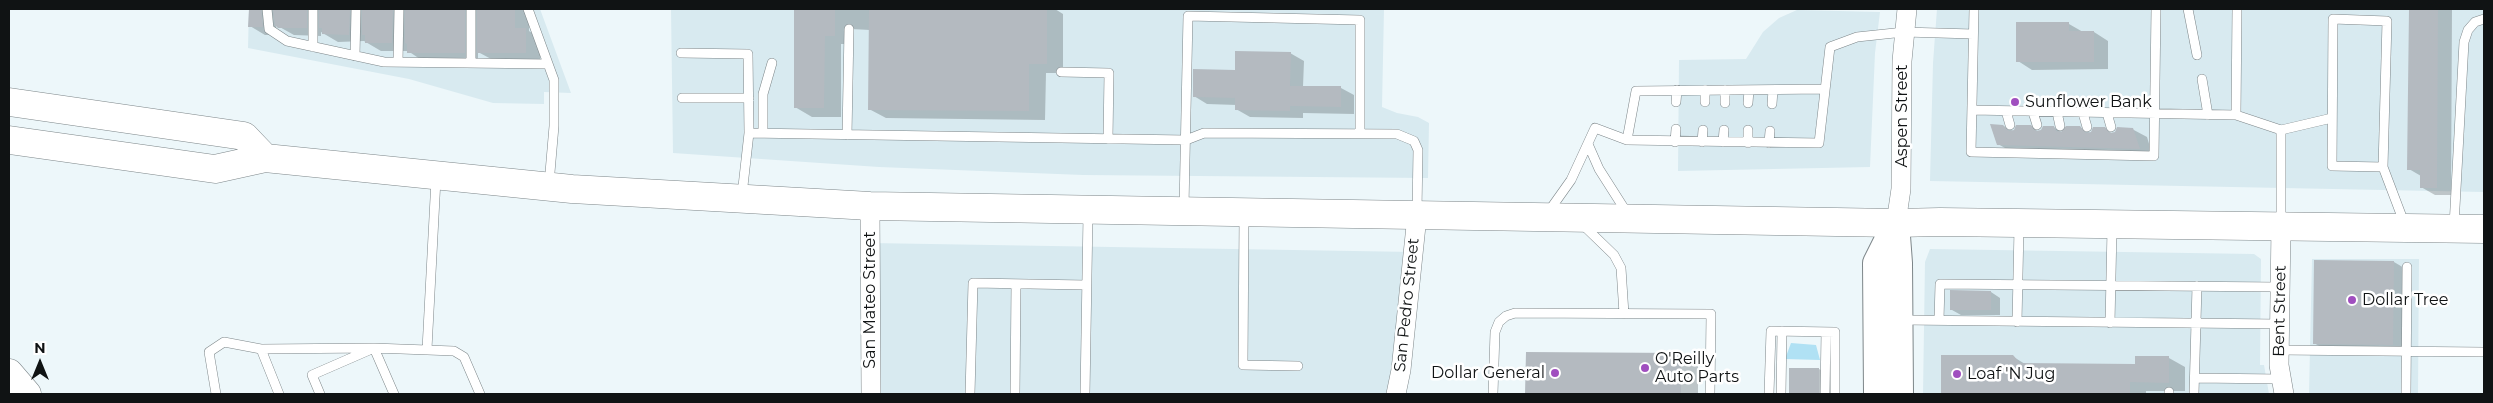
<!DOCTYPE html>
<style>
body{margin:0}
#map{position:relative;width:2493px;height:403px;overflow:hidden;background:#edf7fa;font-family:Montserrat,sans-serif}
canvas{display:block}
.frame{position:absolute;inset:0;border:10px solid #101314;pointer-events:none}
.north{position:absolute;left:15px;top:338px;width:50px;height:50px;-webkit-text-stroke:4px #fff;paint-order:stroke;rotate:0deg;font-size:14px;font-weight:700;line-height:20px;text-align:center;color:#101314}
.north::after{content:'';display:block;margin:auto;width:18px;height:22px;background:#101314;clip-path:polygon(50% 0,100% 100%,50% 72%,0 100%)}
</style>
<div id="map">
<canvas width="2493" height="403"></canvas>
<div class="frame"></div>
<div class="north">N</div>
</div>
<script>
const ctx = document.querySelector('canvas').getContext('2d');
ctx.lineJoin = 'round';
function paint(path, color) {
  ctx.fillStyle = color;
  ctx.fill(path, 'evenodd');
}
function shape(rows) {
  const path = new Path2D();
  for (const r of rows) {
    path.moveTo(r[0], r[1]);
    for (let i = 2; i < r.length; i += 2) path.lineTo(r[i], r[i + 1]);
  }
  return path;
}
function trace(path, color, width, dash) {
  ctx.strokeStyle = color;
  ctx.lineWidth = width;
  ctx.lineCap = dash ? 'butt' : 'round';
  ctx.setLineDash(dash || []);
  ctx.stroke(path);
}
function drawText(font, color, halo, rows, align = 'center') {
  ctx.font = font + ' Montserrat,sans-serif';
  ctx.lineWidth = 5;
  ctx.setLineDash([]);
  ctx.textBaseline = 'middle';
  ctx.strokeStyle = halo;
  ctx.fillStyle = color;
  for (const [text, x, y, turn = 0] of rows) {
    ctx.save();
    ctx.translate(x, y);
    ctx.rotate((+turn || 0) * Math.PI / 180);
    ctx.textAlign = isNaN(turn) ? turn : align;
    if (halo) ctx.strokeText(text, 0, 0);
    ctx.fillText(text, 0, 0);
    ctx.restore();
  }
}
const built = shape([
 [249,9,540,9,571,93,544,92,544,104,493,103,409,79,248,48],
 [671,9,1384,9,1382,107,1397,113,1418,117,1429,123,1428,178,1083,175,879,167,673,153],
 [1937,9,2484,9,2484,192,1930,181,1933,63],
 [1797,10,1880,12,1875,53,1870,167,1678,171,1679,60,1746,59,1763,32,1779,18],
 [870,243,1414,252,1396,394,871,394],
 [1930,249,2254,254,2261,259,2260,365,2264,365,2269,394,1923,394,1925,262],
 [2312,259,2419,259,2418,394,2309,394]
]);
const green = shape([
 [1791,343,1816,345,1820,360,1785,359]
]);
const shadow = shape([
 [250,9,525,9,529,12,529,31,540,38,540,60,493,60,478,52,478,61,423,61,408,51,381,51,364,41,338,42,321,32,321,36,294,35,276,25,277,35,265,35,250,26],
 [797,9,1055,9,1063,14,1063,73,1046,73,1045,120,886,118,869,109,870,30,851,29,851,44,841,44,841,117,812,117,795,107],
 [2410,9,2452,9,2451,195,2435,195,2421,187,2421,176,2409,169],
 [2069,24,2083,32,2094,32,2108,41,2108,69,2032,70,2018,61],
 [1290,53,1304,61,1303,87,1341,88,1354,95,1354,114,1303,113,1303,118,1250,117,1236,109,1237,105,1207,104,1194,96,1236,71],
 [2003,126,2013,131,2030,126,2039,132,2053,127,2062,132,2080,128,2090,133,2104,128,2113,134,2132,129,2147,137,2153,157,2012,152,1998,144],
 [2394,262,2411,272,2410,354,2331,353,2314,343],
 [1991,292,2000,298,2000,315,1961,315,1952,310],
 [1527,354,1681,354,1698,364,1698,394,1527,394],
 [2012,356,2025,364,2137,365,2169,358,2185,367,2185,391,2146,391,2146,394,1946,394,1942,392],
 [1791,369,1819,369,1833,377,1832,394,1791,394]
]);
const building = shape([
 [249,9,261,9,263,27,248,27],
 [273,9,307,9,307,28,278,28,275,25],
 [319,9,350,9,349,35,322,34,322,28,319,28],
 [362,9,393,9,392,43,365,43,365,35,362,35],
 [405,9,465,9,465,53,407,53,407,44,405,43],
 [477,9,515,9,515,28,526,28,526,53,477,53],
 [794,9,835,9,835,36,825,36,824,108,794,108],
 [869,9,1047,9,1047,64,1029,64,1029,111,868,110],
 [2409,9,2438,9,2437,188,2420,188,2420,170,2407,170],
 [2016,22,2069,22,2069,31,2094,31,2094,62,2016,62],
 [1235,51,1291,52,1290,86,1341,86,1341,107,1290,106,1290,111,1235,110,1235,98,1193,97,1193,69,1235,70],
 [1990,124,2003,125,2009,131,2014,130,2016,125,2031,125,2036,131,2041,130,2043,126,2054,126,2056,131,2061,132,2066,126,2080,126,2086,133,2091,132,2093,127,2105,127,2110,133,2115,132,2117,127,2133,128,2140,149,1997,145],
 [2314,260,2394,261,2393,345,2313,344],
 [1950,290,1991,291,1991,310,1950,310],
 [1526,352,1681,353,1681,394,1525,394],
 [1941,355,2013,355,2020,363,2135,364,2135,356,2169,356,2169,383,2130,382,2130,394,1941,393],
 [1789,368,1819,368,1819,394,1789,394]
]);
const lane = shape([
 [267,9,269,29,287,41,384,62,548,64],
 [528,9,554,80,554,126,549,184],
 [1974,9,1971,152,2154,156,2156,9],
 [2188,9,2197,55],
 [313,47,313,9],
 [681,53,748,54,749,133],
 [355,56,356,9],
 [398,62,399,9],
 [471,63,471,9],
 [1061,72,1109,73,1108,139],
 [2202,79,2208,115],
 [682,98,749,98],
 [1676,102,1677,90],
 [1705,102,1705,90],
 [1725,103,1725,90],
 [1748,103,1749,90],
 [1772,104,1773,90],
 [1972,110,2236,115,2237,9],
 [2006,111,2010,125],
 [2033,112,2037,125],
 [2057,112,2060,126],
 [2083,113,2087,127],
 [2107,113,2111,127],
 [2236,115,2281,130,2281,224],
 [2281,130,2332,118],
 [763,133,763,94,772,63],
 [847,135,849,29],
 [1627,140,1636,91,1825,89],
 [1675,142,1676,129],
 [1702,142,1703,130],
 [1723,142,1724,130],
 [1748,143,1748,130],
 [1769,143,1770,131],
 [1588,144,1599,169,1627,213],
 [2383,167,2332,166,2333,19,2387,21,2383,167,2405,225],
 [742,195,749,133,1186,140,1204,133,1397,134,1414,141,1418,150,1417,212],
 [1184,207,1188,16,1360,20,1360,134],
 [1549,211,1571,180,1595,128,1627,140,1819,143,1830,47,1857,37,1904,32,1973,34],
 [1244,214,1243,365,1298,366],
 [1583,225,1614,255,1621,268,1624,314],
 [2454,226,2464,42,2468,30,2475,22,2484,19],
 [1903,320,2280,324],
 [1939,320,1940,284,2280,287],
 [2017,322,2019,227],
 [2110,323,2112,228],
 [427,349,436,179],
 [2279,350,2484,352],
 [2195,378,2281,379],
 [216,394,209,352,224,342,261,349],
 [279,394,261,349,374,348,394,394],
 [320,394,312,375,374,348,454,351,464,357,480,394],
 [970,394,973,283,1086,285],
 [1015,394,1016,284],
 [1085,394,1088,214],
 [1493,394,1495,332,1499,322,1506,316,1515,313,1711,314,1710,394],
 [1769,394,1771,331,1835,332,1835,394],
 [1781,394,1782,331],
 [1825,394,1826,332],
 [2169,394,2169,392],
 [2194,394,2197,286],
 [2406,394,2407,267]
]);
const street = shape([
 [870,206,871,394],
 [1896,223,1901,189,1902,61,1907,9],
 [2281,227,2279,365,2284,394],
 [1396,394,1401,370,1417,216]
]);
const secondary = shape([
 [1896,223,1899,263,1900,394],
 [1877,394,1876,263,1896,223]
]);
const primary = shape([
 [9,102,244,136,265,158],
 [9,140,215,169,265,158,572,189,870,206,1896,223,1940,222,2484,229],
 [9,373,27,394]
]);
const markers = [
 [2015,102,5,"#a04fbf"],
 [2352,300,5,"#a04fbf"],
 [1645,368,5,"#a04fbf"],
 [1555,373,5,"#a04fbf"],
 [1957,374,5,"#a04fbf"]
];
const poiNames = [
 ["Sunflower Bank",2025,102],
 ["Dollar Tree",2362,300],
 ["O'Reilly",1655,359],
 ["Auto Parts",1655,377],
 ["Dollar General",1545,373,"right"],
 ["Loaf 'N Jug",1967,374]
];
const streetNames = [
 ["Aspen Street",1902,116,-90],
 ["San Mateo Street",870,300,-90],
 ["San Pedro Street",1407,305,-84],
 ["Bent Street",2280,311,-89]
];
paint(built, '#d8eaf0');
paint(green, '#b0e1f4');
paint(shadow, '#0003');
paint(building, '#b4bac0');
trace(lane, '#7d8689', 10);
trace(street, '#7d8689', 20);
trace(secondary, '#7d8689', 28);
trace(primary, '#7d8689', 29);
trace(lane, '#fff', 9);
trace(street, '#fff', 19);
trace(secondary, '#fff', 26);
trace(primary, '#fff', 28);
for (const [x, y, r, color] of markers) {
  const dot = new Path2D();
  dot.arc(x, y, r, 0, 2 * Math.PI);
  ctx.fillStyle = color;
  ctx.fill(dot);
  trace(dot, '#fff', 2);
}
drawText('16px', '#101314', '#fff', poiNames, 'left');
drawText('16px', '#101314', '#fff', streetNames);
</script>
